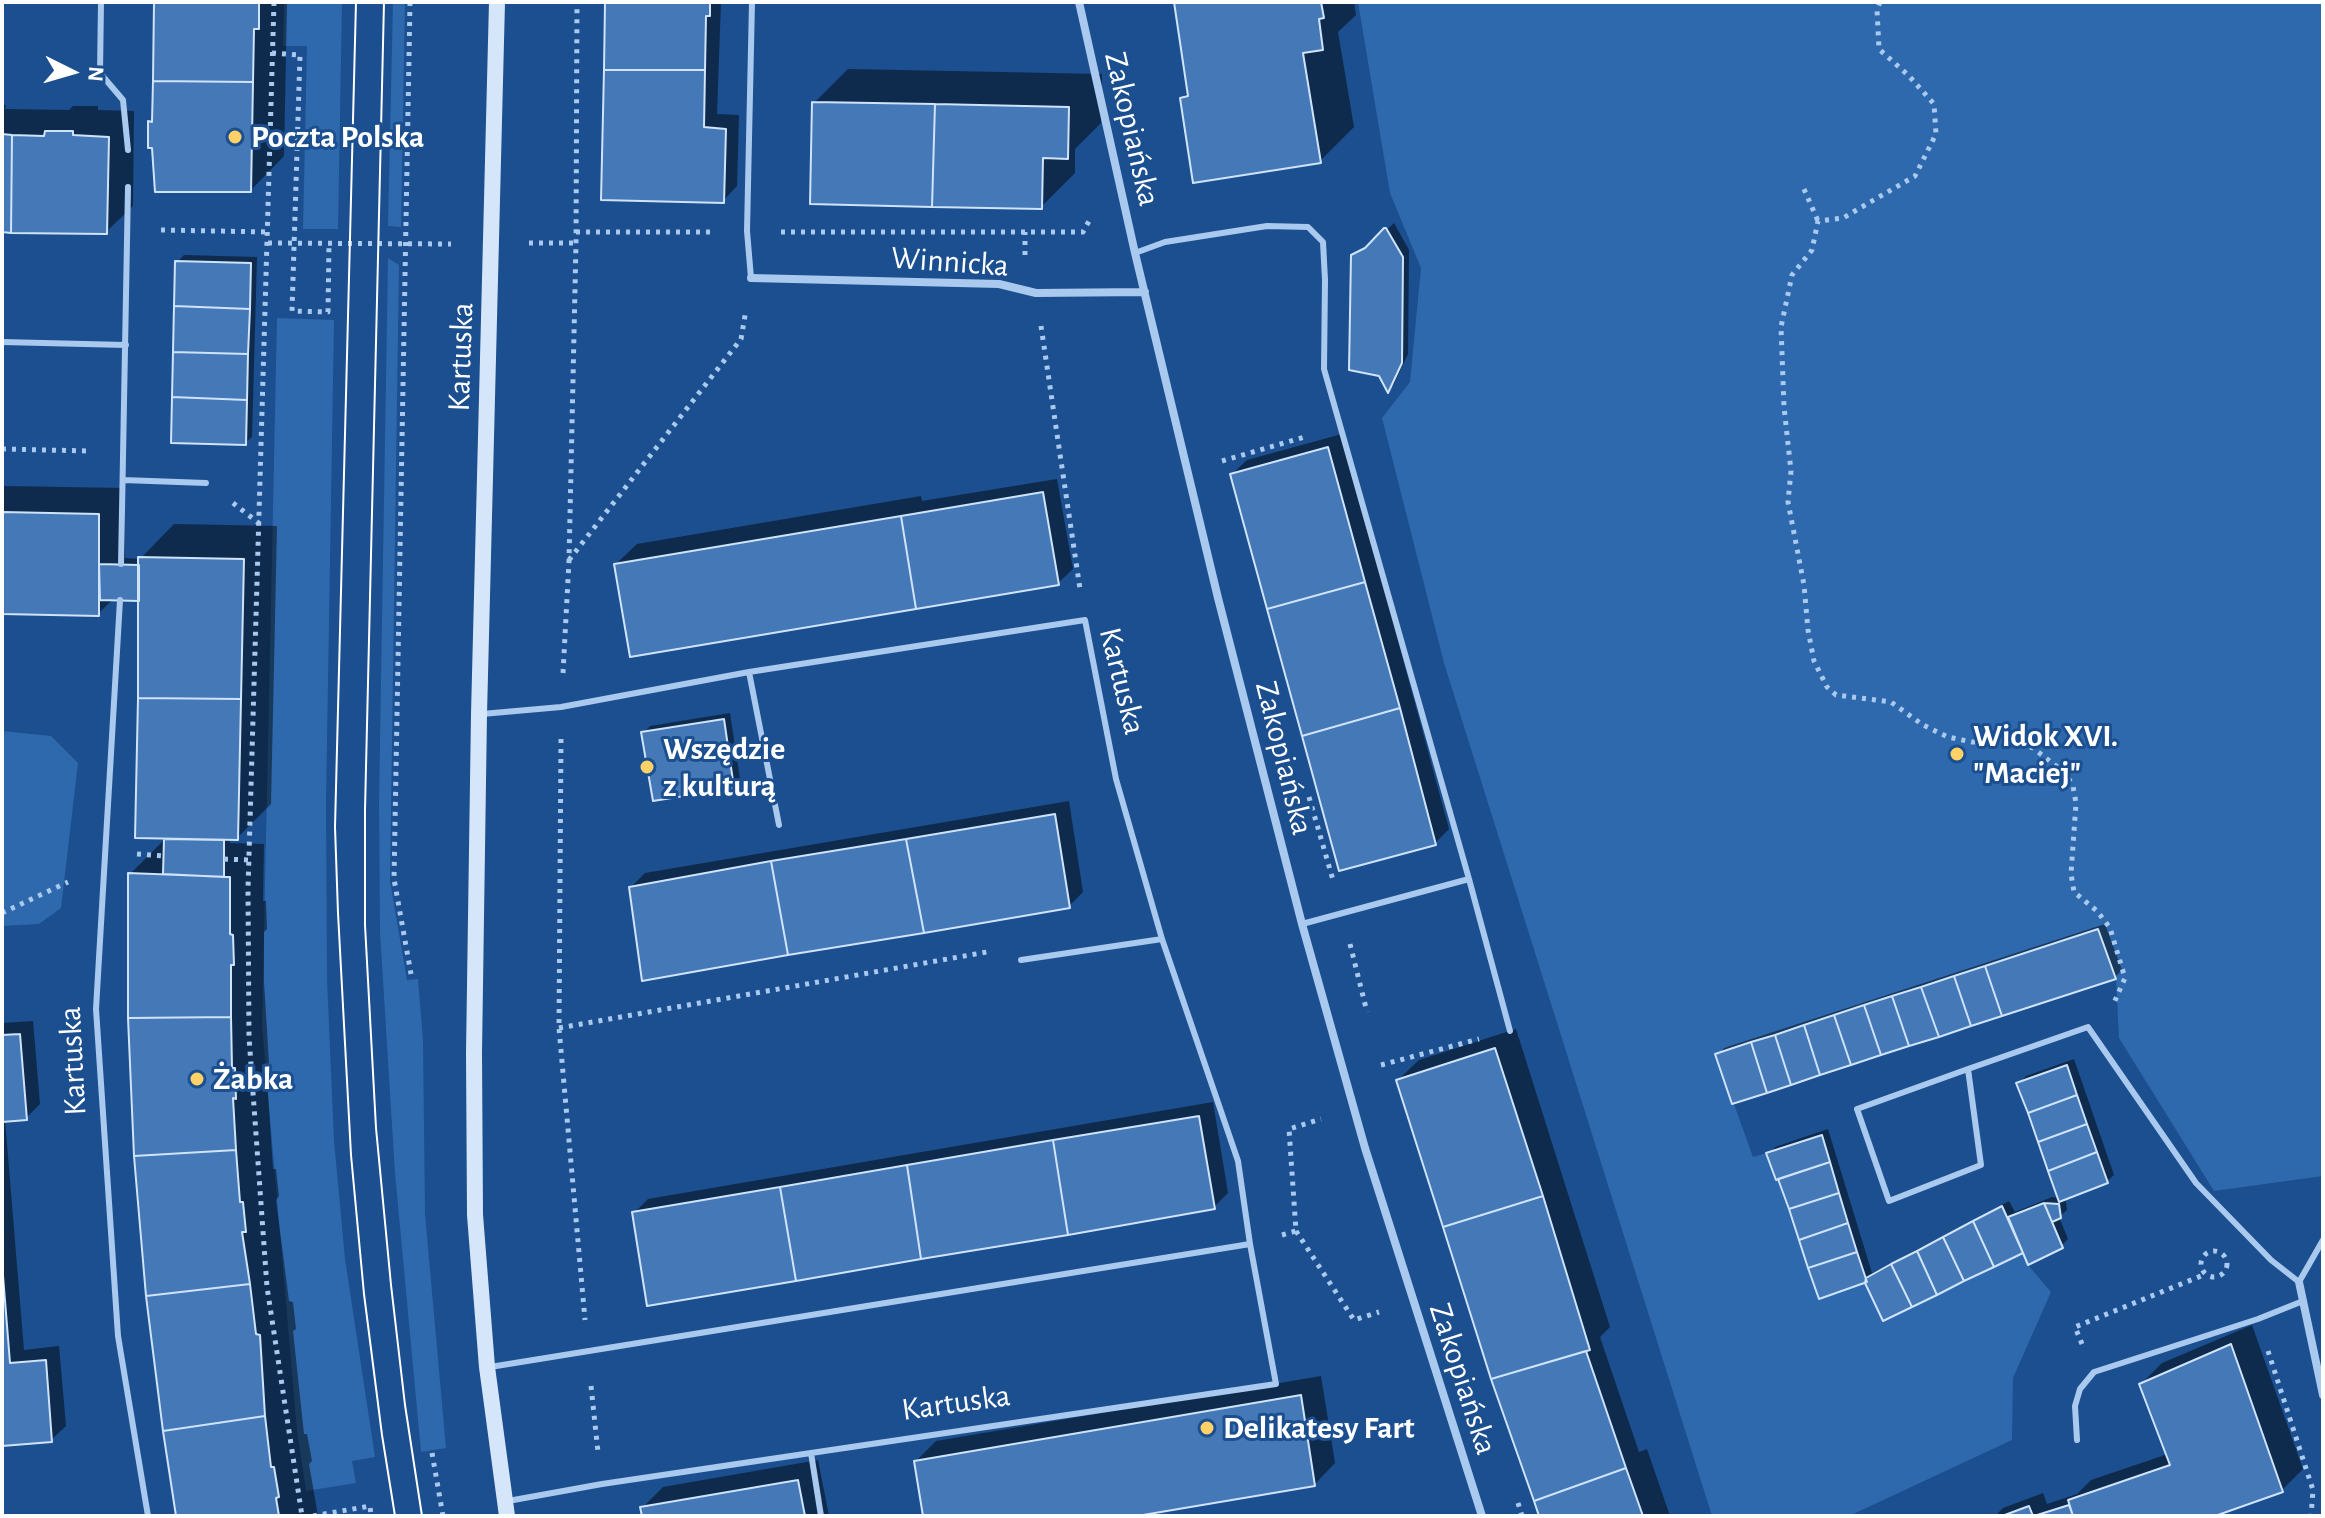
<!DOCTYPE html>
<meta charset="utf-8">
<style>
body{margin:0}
#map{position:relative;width:2325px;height:1518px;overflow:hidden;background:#1b4f8f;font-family:"Alegreya Sans",sans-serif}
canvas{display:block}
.frame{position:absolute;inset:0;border:4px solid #fff;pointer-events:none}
.north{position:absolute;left:32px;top:32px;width:80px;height:80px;-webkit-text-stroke:6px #1b4f8f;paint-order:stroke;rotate:95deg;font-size:22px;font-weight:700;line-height:32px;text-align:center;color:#fff}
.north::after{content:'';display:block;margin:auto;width:28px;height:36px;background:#fff;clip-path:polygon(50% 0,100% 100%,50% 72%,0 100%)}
</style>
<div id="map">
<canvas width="2325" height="1518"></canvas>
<div class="frame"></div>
<div class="north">N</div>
</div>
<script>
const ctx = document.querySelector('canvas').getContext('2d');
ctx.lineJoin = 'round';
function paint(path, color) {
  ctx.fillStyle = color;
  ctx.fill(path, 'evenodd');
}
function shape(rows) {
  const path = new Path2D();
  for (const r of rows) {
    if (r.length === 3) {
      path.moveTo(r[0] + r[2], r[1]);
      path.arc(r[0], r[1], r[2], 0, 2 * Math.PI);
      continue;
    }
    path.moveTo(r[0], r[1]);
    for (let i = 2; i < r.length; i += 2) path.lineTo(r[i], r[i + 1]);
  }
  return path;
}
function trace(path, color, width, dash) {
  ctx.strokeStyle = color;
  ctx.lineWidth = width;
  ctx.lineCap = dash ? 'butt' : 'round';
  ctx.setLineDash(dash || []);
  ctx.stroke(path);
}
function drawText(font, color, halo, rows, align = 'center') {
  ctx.font = font + ' "Alegreya Sans",sans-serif';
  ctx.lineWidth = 6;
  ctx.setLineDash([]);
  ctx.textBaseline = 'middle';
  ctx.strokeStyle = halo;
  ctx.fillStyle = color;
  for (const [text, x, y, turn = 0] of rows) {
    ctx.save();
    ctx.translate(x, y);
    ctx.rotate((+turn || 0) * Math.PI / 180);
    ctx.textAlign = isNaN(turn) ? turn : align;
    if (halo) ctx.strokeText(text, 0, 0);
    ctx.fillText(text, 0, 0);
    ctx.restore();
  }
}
const green = shape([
 [284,2,342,2,338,229,303,229,307,46,283,46],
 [393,2,405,2,401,227,388,226],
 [1358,2,2323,2,2323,1176,2214,1191,2119,1038,2116,979,2098,929,1716,1054,1753,1157,1766,1153,1778,1179,1819,1299,1865,1283,1884,1321,2023,1253,2028,1265,2051,1292,2013,1378,2012,1440,1849,1516,1712,1516,1444,663,1382,418,1410,382,1421,268,1390,193],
 [388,258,399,265,390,881,407,980,418,979,423,1040,425,1214,446,1448,421,1452,395,1173,380,932,379,802],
 [277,318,334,320,326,802,327,978,334,1141,345,1259,375,1457,352,1461,356,1483,306,1491,297,1431,262,1025],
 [2,731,51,736,78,763,61,908,39,924,2,926]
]);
const shadow = shape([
 [156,2,287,2,284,156,251,190,150,122,154,118],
 [607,2,721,2,717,114,739,115,737,186,723,201],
 [1176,2,1354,2,1356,15,1338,32,1354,127,1320,161,1182,98,1189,91],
 [848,69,1102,74,1101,123,1075,149,1075,173,1041,207,814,103],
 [2,105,6,105,5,109,69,110,73,106,98,106,98,110,134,111,133,206,106,232,2,230],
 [1394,223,1409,250,1408,354,1394,384,1388,390,1353,256,1374,242],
 [184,255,257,257,252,437,245,443,177,262],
 [1342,434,1449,829,1435,843,1232,474,1247,460],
 [1057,479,1073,569,1058,583,616,564,637,544,921,496,922,501],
 [2,486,125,488,125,558,140,559,174,524,277,526,271,804,237,838,230,838,230,843,264,844,263,901,266,901,267,929,264,932,264,982,269,1063,266,1065,273,1169,276,1169,279,1196,276,1200,289,1301,293,1302,296,1329,293,1331,304,1434,307,1434,312,1461,309,1464,318,1516,178,1516,130,874,167,837,140,599,114,598,98,614,2,612],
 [730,713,740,779,733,786,644,733,650,726],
 [1069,801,1083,892,1069,906,631,887,645,873],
 [2105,924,2122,970,2115,977,1734,1102,1718,1055,1724,1048],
 [33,1021,40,1104,26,1118,5,1120,24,1350,59,1346,66,1426,51,1440,2,1444,2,1023],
 [1516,1029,1610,1327,1600,1337,1639,1452,1647,1449,1670,1516,1541,1516,1398,1080,1419,1060],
 [2074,1059,2114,1175,2107,1181,2065,1197,2067,1210,2059,1217,2068,1239,2061,1246,2024,1250,1884,1319,1866,1281,1791,1209,1769,1154,1775,1147,1828,1129,1872,1273,2009,1201,2015,1212,2052,1197,2060,1198,2019,1083,2026,1076],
 [1213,1102,1228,1193,1214,1207,634,1213,648,1199],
 [2252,1325,2303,1469,2282,1490,2222,1511,2224,1516,1995,1516,2003,1508,2043,1493,2047,1504,2077,1494,2091,1480,2168,1454,2141,1384,2162,1363],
 [1321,1376,1335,1463,1315,1484,1125,1516,925,1516,916,1461,936,1441],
 [818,1460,829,1516,644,1516,642,1508,663,1487]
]);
const building = shape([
 [154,2,259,2,259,29,254,29,253,82,153,81,154,2],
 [605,2,710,2,710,16,706,16,705,70,604,70,605,2],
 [1174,2,1321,2,1324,18,1319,19,1323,50,1303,53,1321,163,1193,183,1180,98,1188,96,1174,2],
 [604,70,705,70,704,127,726,129,724,203,601,200,604,70],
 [153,81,253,82,251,192,155,192,152,148,148,148,148,121,152,122,153,81],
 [812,102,935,104,932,207,810,204,812,102],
 [935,104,1069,107,1068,159,1043,158,1042,209,932,207,935,104],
 [45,131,73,131,73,135,109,137,107,234,11,233,12,135,44,136,45,131],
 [2,134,12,135,11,233,2,232,2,134],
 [1384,228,1386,228,1403,257,1402,363,1388,393,1379,376,1349,370,1351,255,1365,248,1384,228],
 [175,261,251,263,250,309,174,306,175,261],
 [174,306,250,309,248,354,173,352,174,306],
 [173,352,248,354,247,400,172,397,173,352],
 [172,397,247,400,246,445,171,443,172,397],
 [1328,447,1365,582,1267,609,1230,474,1328,447],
 [1043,492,1059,585,916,609,901,516,1043,492],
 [2,512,99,514,99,616,2,614,2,512],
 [901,516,916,609,630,657,614,564,901,516],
 [138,557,244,559,241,699,138,698,138,557],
 [99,564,139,565,139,601,100,600,99,564],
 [1365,582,1400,708,1302,736,1267,609,1365,582],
 [138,698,241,699,238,840,135,838,138,698],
 [1400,708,1436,845,1339,871,1302,736,1400,708],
 [724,719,734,788,653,801,641,732,724,719],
 [1055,814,1070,908,924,933,906,839,1055,814],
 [164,839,224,840,224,877,163,874,164,839],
 [906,839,924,933,788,955,771,861,906,839],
 [771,861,788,955,642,981,629,887,771,861],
 [128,873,230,877,230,934,233,935,234,965,231,965,231,1017,128,1018,128,873],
 [2098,929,2116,979,2002,1016,1985,966,2098,929],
 [1985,966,2002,1016,1971,1026,1954,976,1985,966],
 [1954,976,1971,1026,1939,1037,1921,987,1954,976],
 [1921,987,1939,1037,1909,1046,1892,996,1921,987],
 [1892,996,1909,1046,1881,1055,1864,1005,1892,996],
 [1864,1005,1881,1055,1851,1065,1834,1015,1864,1005],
 [1834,1015,1851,1065,1820,1075,1804,1025,1834,1015],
 [231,1017,232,1068,235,1068,236,1099,233,1098,236,1150,134,1156,128,1018,231,1017],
 [1804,1025,1820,1075,1791,1085,1775,1035,1804,1025],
 [20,1034,27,1120,2,1122,2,1035,20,1034],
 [1775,1035,1791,1085,1767,1093,1751,1042,1775,1035],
 [1751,1042,1767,1093,1732,1104,1715,1054,1751,1042],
 [1495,1048,1543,1196,1443,1227,1396,1080,1495,1048],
 [2067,1065,2077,1095,2028,1113,2016,1083,2067,1065],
 [2077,1095,2087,1124,2038,1142,2028,1113,2077,1095],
 [1199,1116,1215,1209,1068,1235,1053,1140,1199,1116],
 [2087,1124,2097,1152,2048,1171,2038,1142,2087,1124],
 [1822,1135,1830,1162,1776,1180,1766,1153,1822,1135],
 [1053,1140,1068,1235,921,1259,907,1165,1053,1140],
 [236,1150,240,1202,243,1202,246,1232,242,1232,250,1284,146,1296,134,1156,236,1150],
 [2097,1152,2108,1183,2059,1202,2048,1171,2097,1152],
 [1830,1162,1839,1193,1789,1209,1778,1179,1830,1162],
 [907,1165,921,1259,796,1281,780,1187,907,1165],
 [780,1187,796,1281,647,1306,632,1212,780,1187],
 [1839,1193,1848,1223,1799,1240,1789,1209,1839,1193],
 [1543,1196,1590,1350,1491,1379,1443,1227,1543,1196],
 [2044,1203,2063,1248,2028,1265,2008,1217,2044,1203],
 [2044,1203,2059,1204,2061,1218,2052,1222,2044,1203],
 [2002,1206,2023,1253,1994,1267,1973,1221,2002,1206],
 [1973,1221,1994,1267,1964,1281,1943,1237,1973,1221],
 [1848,1223,1857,1252,1808,1268,1799,1240,1848,1223],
 [1943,1237,1964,1281,1937,1295,1917,1251,1943,1237],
 [1917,1251,1937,1295,1912,1307,1891,1264,1917,1251],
 [1857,1252,1867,1282,1819,1299,1808,1268,1857,1252],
 [2,1263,10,1363,46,1360,52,1442,2,1446,2,1263],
 [1891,1264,1912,1307,1883,1321,1865,1283,1866,1278,1891,1264],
 [250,1284,256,1334,260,1335,265,1416,163,1431,146,1296,250,1284],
 [2231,1344,2283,1492,2215,1516,2073,1516,2068,1500,2170,1465,2139,1384,2231,1344],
 [1586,1351,1626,1468,1534,1501,1491,1379,1586,1351],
 [1301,1395,1315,1486,1137,1516,923,1516,914,1461,1301,1395],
 [265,1416,271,1467,274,1467,279,1497,276,1498,279,1516,176,1516,163,1431,265,1416],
 [1626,1468,1643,1516,1539,1516,1534,1501,1626,1468],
 [798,1480,805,1516,642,1516,640,1507,798,1480],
 [2069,1505,2073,1516,2034,1516,2069,1505],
 [2029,1506,2033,1516,2002,1516,2029,1506]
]);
const path = shape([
 [274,2,248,889,249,1037,267,1287,302,1516],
 [410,2,394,879,411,974],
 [1880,2,1877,10,1879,49,1909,76,1934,104,1936,134,1915,176,1843,218,1818,221,1812,250,1792,275,1781,327,1784,407,1791,471,1788,502,1804,585,1808,630,1814,661,1827,687,1836,695,1891,702,1923,725,1948,737,1972,742,2012,741,2033,748,2065,773,2073,786,2076,803,2071,874,2074,892,2097,911,2110,928,2125,978,2113,1005],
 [1953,2,1953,3],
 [272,53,300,55,292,311,328,312,329,244],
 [1804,189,1818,221],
 [161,230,268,232],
 [576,232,715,232],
 [781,232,1083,232,1089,221],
 [268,243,451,244],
 [529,243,576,243],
 [1025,255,1025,232],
 [1041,326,1080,589],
 [2,449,90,451],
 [1222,461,1308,436],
 [233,503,260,524],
 [569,560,741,339,746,310],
 [563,673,569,561,576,243,577,2],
 [561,739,559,1028,585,1320],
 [1309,797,1333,880],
 [137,854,164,856],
 [224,859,250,860],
 [2,913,68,882],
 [1350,944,1367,1012],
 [559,1028,987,952],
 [1381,1065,1479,1039],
 [1296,1231,1354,1320,1379,1312],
 [1282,1235,1296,1231,1289,1129,1321,1119],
 [2214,1264,13],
 [2082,1344,2075,1327,2206,1274],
 [2268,1351,2313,1490,2311,1516],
 [591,1386,598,1452],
 [432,1453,443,1516],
 [1518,1503,1522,1516],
 [313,1516,370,1506,371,1516]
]);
const lane = shape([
 [101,2,100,73,123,100,128,150],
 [1135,253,1165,242,1267,226,1308,227,1323,242,1325,280,1324,369,1469,879],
 [751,278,747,231,752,2],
 [2,342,126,345],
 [123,480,206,483],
 [121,564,128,187],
 [120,600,96,1009,118,1336,148,1516],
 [749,672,779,825],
 [482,714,561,707,749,672,1085,620,1116,779,1162,939,1238,1161,1250,1244],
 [1302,924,1469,879,1510,1031],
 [1021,960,1162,939],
 [1968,1069,1857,1109,1889,1201,1981,1165,1968,1069,2088,1027,2196,1183,2271,1260,2299,1282,2323,1240],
 [490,1367,1250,1244,1276,1384,602,1484,508,1501],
 [2077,1440,2075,1406,2080,1389,2094,1372,2258,1319,2303,1301],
 [811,1453,821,1516]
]);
const street = shape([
 [1079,2,1135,253,1218,598,1302,924,1365,1148,1482,1516],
 [751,278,999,284,1036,293,1145,292],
 [2299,1282,2323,1395]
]);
const secondary = shape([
 [497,2,479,714,474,1053,475,1215,487,1367,507,1516]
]);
const tram = shape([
 [356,2,335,827,338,913,351,1155,364,1294,382,1435,395,1516],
 [384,2,365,810,365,925,376,1128,391,1285,405,1405,422,1516]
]);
const markers = [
 [235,137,8,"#ffd166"],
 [1957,754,8,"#ffd166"],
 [647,767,8,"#ffd166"],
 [197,1079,8,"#ffd166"],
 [1207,1428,8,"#ffd166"]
];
const streetNames = [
 ["Zakopiańska",1132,129,77],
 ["Winnicka",950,262,4],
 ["Kartuska",461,357,-88],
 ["Kartuska",1122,681,76],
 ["Zakopiańska",1284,758,76],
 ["Kartuska",73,1061,-93],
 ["Zakopiańska",1463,1379,72],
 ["Kartuska",956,1403,-8]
];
const poiNames = [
 ["Poczta Polska",251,137],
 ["Widok XVI.",1973,736],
 ["\"Maciej\"",1973,773],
 ["Wszędzie",663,749],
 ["z kulturą",663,786],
 ["Żabka",213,1079],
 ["Delikatesy Fart",1223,1428]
];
paint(green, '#2e69ad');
paint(shadow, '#0007');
paint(building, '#4478b7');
trace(building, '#cfe3fa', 2);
trace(path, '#a9c9ee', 5, [4, 6]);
trace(lane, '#a9c9ee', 6);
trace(street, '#a9c9ee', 8);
trace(secondary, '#d6e6fa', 16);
trace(tram, '#fff', 2);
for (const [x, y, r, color] of markers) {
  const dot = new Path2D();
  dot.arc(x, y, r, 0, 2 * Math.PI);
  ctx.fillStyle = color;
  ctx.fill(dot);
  trace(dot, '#1b4f8f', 3);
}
drawText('32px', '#fff', '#1b4f8f', streetNames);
drawText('bold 32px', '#fff', '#1b4f8f', poiNames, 'left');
</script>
